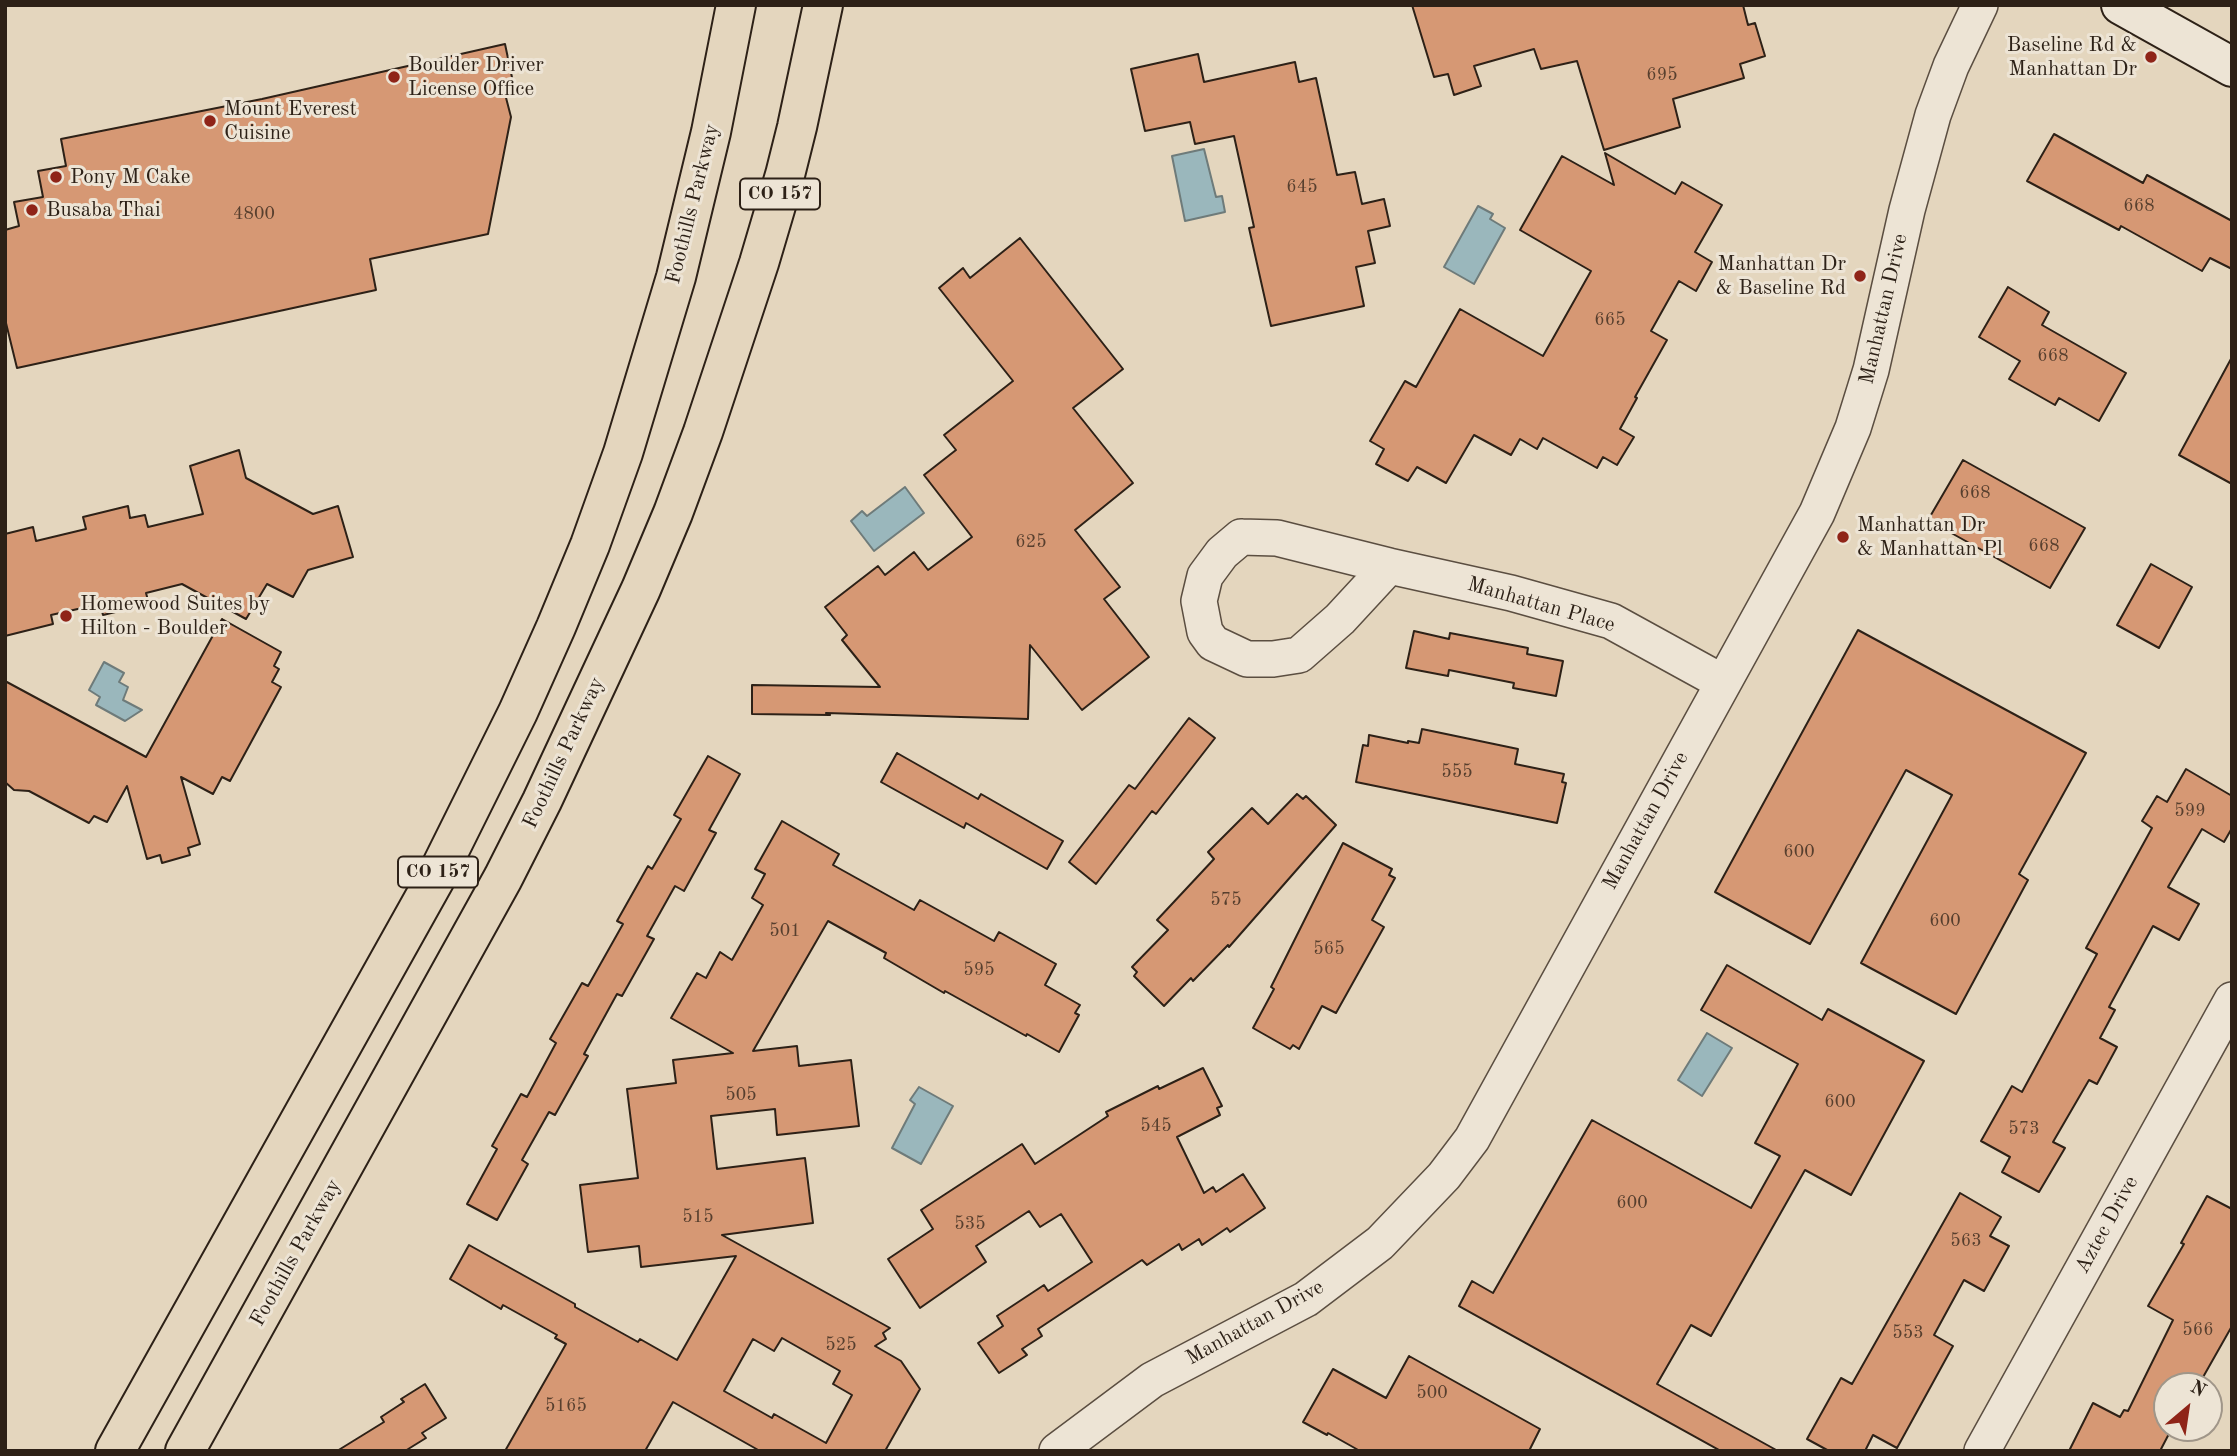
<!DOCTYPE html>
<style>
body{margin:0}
#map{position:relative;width:2237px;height:1456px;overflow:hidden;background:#e4d6be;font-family:"Old Standard TT",serif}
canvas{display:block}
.frame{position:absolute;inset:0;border:7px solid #2d2117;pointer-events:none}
.north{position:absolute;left:2153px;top:1372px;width:70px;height:70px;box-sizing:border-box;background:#ede4d5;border:2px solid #a09689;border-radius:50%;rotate:29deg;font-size:19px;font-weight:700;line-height:28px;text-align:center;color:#2d2117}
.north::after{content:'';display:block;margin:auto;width:24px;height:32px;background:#8f2418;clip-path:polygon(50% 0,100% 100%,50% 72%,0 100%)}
</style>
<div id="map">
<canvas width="2237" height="1456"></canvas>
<div class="frame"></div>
<div class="north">N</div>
</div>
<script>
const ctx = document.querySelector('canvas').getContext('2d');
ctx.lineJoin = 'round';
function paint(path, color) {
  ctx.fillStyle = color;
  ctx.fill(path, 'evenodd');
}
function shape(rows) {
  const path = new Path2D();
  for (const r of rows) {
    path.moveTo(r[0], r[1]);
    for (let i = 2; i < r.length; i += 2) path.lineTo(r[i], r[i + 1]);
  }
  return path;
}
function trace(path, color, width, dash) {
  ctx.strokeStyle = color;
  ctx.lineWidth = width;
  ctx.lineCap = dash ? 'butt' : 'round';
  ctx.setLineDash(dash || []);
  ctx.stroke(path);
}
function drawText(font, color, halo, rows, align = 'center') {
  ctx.font = font + ' "Old Standard TT",serif';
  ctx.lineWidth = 6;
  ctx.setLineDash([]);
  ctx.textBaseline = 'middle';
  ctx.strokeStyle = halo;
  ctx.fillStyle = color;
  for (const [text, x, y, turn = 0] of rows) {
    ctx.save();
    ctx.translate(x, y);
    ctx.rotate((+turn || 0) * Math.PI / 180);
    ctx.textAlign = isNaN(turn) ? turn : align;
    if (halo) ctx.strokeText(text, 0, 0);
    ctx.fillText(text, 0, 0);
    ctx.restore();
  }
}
const water = shape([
 [1204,149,1216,197,1222,196,1225,212,1185,221,1172,156,1204,149],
 [1478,206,1493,214,1490,219,1505,228,1474,284,1444,267,1478,206],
 [905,487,924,513,874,551,851,521,862,511,867,516,905,487],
 [104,662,124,673,119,682,128,687,123,700,142,710,125,721,96,705,100,697,89,690,104,662],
 [1707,1033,1732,1048,1702,1096,1678,1080,1707,1033],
 [919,1087,953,1106,921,1164,892,1148,915,1104,910,1100,919,1087]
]);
const building = shape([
 [1412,5,1743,5,1748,25,1755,23,1765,56,1740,64,1744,78,1673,99,1680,127,1604,150,1577,61,1541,69,1534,49,1474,66,1481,86,1454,95,1448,74,1434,77,1412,5],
 [505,44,514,87,504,90,511,117,488,234,370,259,376,290,17,368,5,319,5,230,19,226,14,202,43,197,38,171,66,166,61,139,262,99,505,44],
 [1198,54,1204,82,1295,62,1299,82,1316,78,1337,175,1355,172,1362,204,1384,199,1390,226,1368,231,1375,263,1356,267,1364,306,1271,326,1249,228,1254,227,1234,136,1195,144,1190,122,1145,131,1131,69,1198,54],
 [2054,134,2143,183,2147,175,2232,221,2232,269,2210,258,2202,271,2121,226,2119,230,2027,181,2054,134],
 [1605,153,1675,194,1682,182,1722,205,1695,252,1712,262,1696,291,1679,281,1651,331,1667,340,1635,397,1637,398,1620,429,1634,437,1617,465,1603,457,1597,468,1543,438,1537,449,1520,439,1511,455,1474,435,1446,483,1417,467,1408,481,1376,464,1384,449,1370,441,1405,381,1416,387,1460,309,1543,356,1591,271,1520,230,1562,156,1614,185,1605,153],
 [1020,238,1123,369,1073,408,1133,483,1075,530,1120,587,1104,599,1149,657,1082,710,1030,645,1028,719,826,713,830,715,752,714,752,685,880,687,842,640,847,635,825,607,878,566,885,575,914,552,928,570,972,537,924,475,956,450,944,435,1013,381,939,288,963,268,970,278,1020,238],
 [2008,287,2049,312,2042,325,2126,373,2099,421,2059,398,2055,405,2009,379,2020,361,1979,337,2008,287],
 [2232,357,2232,484,2179,455,2232,357],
 [239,450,246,478,313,514,338,506,353,557,308,570,293,597,267,584,246,619,182,584,146,593,149,604,103,615,100,604,51,615,53,624,5,636,5,534,33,527,36,541,86,529,83,517,128,506,130,518,145,515,148,527,203,514,190,466,239,450],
 [1963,460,2085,528,2050,588,1928,520,1963,460],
 [2151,564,2192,587,2159,648,2117,625,2151,564],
 [222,619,281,652,274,666,279,669,272,682,281,687,230,781,222,777,213,794,181,777,200,844,188,848,190,855,162,863,160,855,147,859,127,786,107,822,94,816,89,823,29,791,14,790,5,782,5,681,146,757,222,619],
 [1858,630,2086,753,2019,874,2028,880,1956,1014,1861,963,1952,795,1906,770,1810,944,1715,892,1858,630],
 [1414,631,1449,639,1450,633,1528,648,1527,654,1563,661,1556,696,1513,688,1514,683,1449,670,1448,676,1406,668,1414,631],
 [1189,718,1215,738,1156,814,1152,811,1096,884,1069,862,1129,785,1135,789,1189,718],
 [1422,729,1518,749,1515,764,1564,774,1562,782,1566,783,1557,823,1356,782,1363,745,1368,746,1369,735,1408,743,1408,741,1419,743,1422,729],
 [897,753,978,799,981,794,1063,841,1047,869,966,823,964,828,881,782,897,753],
 [708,756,740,774,709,830,716,833,684,891,675,886,647,936,654,939,622,996,617,994,584,1054,588,1056,555,1115,549,1112,522,1160,528,1164,497,1220,467,1204,497,1149,492,1146,521,1094,527,1097,556,1043,550,1039,582,983,588,986,623,924,617,921,648,866,652,869,681,819,674,815,708,756],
 [2186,769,2232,796,2232,828,2224,842,2202,829,2168,887,2199,904,2179,940,2153,926,2109,1007,2115,1010,2100,1038,2117,1047,2097,1084,2089,1080,2053,1142,2065,1148,2039,1192,2002,1172,2010,1157,1981,1141,2012,1086,2022,1092,2097,954,2086,948,2152,828,2142,821,2157,796,2167,802,2186,769],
 [1297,794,1303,799,1306,796,1336,825,1229,947,1228,945,1193,981,1191,978,1164,1006,1134,976,1137,972,1132,967,1168,930,1157,920,1214,859,1208,852,1252,808,1268,824,1297,794],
 [782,821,839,854,833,865,914,910,920,900,994,941,999,932,1056,964,1045,985,1080,1005,1075,1013,1079,1015,1059,1052,1027,1034,1026,1036,945,991,944,993,884,958,886,953,828,921,753,1051,797,1046,799,1066,851,1060,859,1126,777,1135,775,1109,711,1116,717,1169,805,1158,813,1223,722,1235,890,1328,883,1333,886,1339,875,1346,901,1361,920,1389,885,1451,760,1451,673,1402,645,1451,505,1451,566,1344,555,1338,557,1335,503,1305,501,1309,450,1279,469,1245,575,1304,575,1307,638,1342,640,1339,677,1360,736,1256,641,1267,639,1246,588,1252,580,1185,638,1178,627,1089,676,1083,673,1060,733,1053,671,1018,697,973,706,978,720,952,732,960,763,905,752,898,765,874,755,869,782,821],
 [782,1338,840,1371,833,1384,852,1395,826,1443,774,1414,772,1418,724,1391,753,1339,774,1351,782,1338],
 [1343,843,1392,869,1389,875,1395,878,1372,920,1384,927,1336,1013,1322,1006,1299,1049,1293,1045,1290,1049,1253,1028,1274,989,1271,987,1343,843],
 [1727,965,1822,1020,1828,1009,1924,1061,1851,1195,1805,1170,1711,1336,1691,1325,1657,1384,1778,1451,1721,1451,1459,1306,1472,1281,1493,1293,1592,1120,1751,1208,1780,1156,1755,1143,1798,1064,1701,1010,1727,965],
 [1203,1068,1222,1106,1217,1108,1220,1115,1177,1137,1204,1193,1213,1187,1216,1192,1243,1174,1265,1208,1230,1232,1227,1228,1202,1245,1199,1239,1182,1250,1179,1244,1147,1265,1142,1260,1038,1329,1042,1336,1022,1349,1027,1355,999,1373,978,1343,1003,1326,997,1316,1044,1285,1048,1291,1092,1262,1061,1214,1040,1227,1029,1211,976,1246,986,1262,920,1308,888,1259,933,1229,921,1210,1022,1144,1035,1164,1108,1116,1106,1112,1158,1086,1159,1089,1203,1068],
 [1960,1193,2001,1217,1990,1236,2009,1246,1984,1291,1964,1280,1934,1335,1953,1346,1897,1448,1873,1435,1865,1451,1829,1451,1807,1439,1841,1378,1852,1384,1960,1193],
 [2207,1196,2232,1209,2232,1326,2198,1386,2167,1386,2167,1428,2172,1428,2160,1451,2069,1451,2093,1403,2120,1417,2124,1410,2128,1411,2173,1320,2148,1306,2184,1244,2181,1243,2207,1196],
 [1409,1356,1540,1429,1529,1451,1360,1451,1328,1433,1327,1435,1303,1422,1333,1369,1386,1398,1409,1356],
 [425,1384,446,1418,422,1433,426,1438,405,1451,337,1451,384,1422,381,1417,404,1402,401,1399,425,1384]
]);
const minor = shape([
 [1241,537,1277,538,1389,566,1340,619,1299,655,1273,659,1247,659,1213,643,1205,632,1199,601,1205,576,1222,553,1241,537],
 [1389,566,1511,593,1611,621,1722,682],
 [1057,1451,1152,1380,1306,1299,1380,1243,1444,1176,1472,1139,1817,513,1853,428,1871,370,1907,210,1933,115,1951,66,1980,5],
 [1982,1451,2232,1000]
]);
const secondary = shape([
 [2121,5,2232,67]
]);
const trunk = shape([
 [115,1451,435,879,518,712,556,627,590,545,623,453,676,277,711,132,736,5],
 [185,1451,503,878,542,801,641,589,673,513,703,432,759,263,785,175,797,127,823,5]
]);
const markers = [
 [2151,57,7,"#8f2418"],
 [394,77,7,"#8f2418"],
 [210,121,7,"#8f2418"],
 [56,177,7,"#8f2418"],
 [32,210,7,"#8f2418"],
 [1860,276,7,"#8f2418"],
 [1843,537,7,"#8f2418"],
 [66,616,7,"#8f2418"]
];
const numberNames = [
 ["695",1662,75],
 ["645",1302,187],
 ["668",2139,206],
 ["4800",254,214],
 ["665",1610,320],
 ["668",2053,356],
 ["668",1975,493],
 ["625",1031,542],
 ["668",2044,546],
 ["555",1457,772],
 ["599",2190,811],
 ["600",1799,852],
 ["575",1226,900],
 ["600",1945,921],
 ["501",785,931],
 ["565",1329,949],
 ["595",979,970],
 ["505",741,1095],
 ["600",1840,1102],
 ["545",1156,1126],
 ["573",2024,1129],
 ["600",1632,1203],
 ["515",698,1217],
 ["535",970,1224],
 ["563",1966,1241],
 ["566",2198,1330],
 ["553",1908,1333],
 ["525",841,1345],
 ["500",1432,1393],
 ["5165",566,1406]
];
const shields = [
 [780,194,80],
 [438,872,80]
];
const shieldNames = [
 ["CO 157",780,194],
 ["CO 157",438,872]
];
const poiNames = [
 ["Baseline Rd &",2137,45,"right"],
 ["Manhattan Dr",2137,69,"right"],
 ["Boulder Driver",408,65],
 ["License Office",408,89],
 ["Mount Everest",224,109],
 ["Cuisine",224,133],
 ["Pony M Cake",70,177],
 ["Busaba Thai",46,210],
 ["Manhattan Dr",1846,264,"right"],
 ["& Baseline Rd",1846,288,"right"],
 ["Manhattan Dr",1857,525],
 ["& Manhattan Pl",1857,549],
 ["Homewood Suites by",80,604],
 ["Hilton - Boulder",80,628]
];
const streetNames = [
 ["Foothills Parkway",693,204,-76],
 ["Manhattan Drive",1884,309,-77],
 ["Manhattan Place",1541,605,16],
 ["Foothills Parkway",564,753,-65],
 ["Manhattan Drive",1646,821,-61],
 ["Aztec Drive",2107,1225,-61],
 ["Foothills Parkway",296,1253,-61],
 ["Manhattan Drive",1255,1323,-29]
];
paint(water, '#9ab7bc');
trace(water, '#6e7b7a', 2);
paint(building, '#d69874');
trace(building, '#2d2117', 2);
trace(minor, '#5b4e41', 38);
trace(secondary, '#2d2117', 42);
trace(trunk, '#2d2117', 42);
trace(minor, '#ede4d5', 35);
trace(secondary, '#ede4d5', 38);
trace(trunk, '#e4d6be', 38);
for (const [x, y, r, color] of markers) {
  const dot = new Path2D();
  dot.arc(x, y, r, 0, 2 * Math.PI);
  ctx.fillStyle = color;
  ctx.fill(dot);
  trace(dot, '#ede4d5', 2.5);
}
drawText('18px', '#573f2e', null, numberNames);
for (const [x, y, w] of shields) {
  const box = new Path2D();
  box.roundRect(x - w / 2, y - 15.5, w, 31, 5);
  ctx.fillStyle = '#ede4d5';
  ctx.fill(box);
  trace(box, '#2d2117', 2);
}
drawText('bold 19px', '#2d2117', null, shieldNames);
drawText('21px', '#2d2117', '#ede4d5', poiNames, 'left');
drawText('21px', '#2d2117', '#ede4d5', streetNames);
</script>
